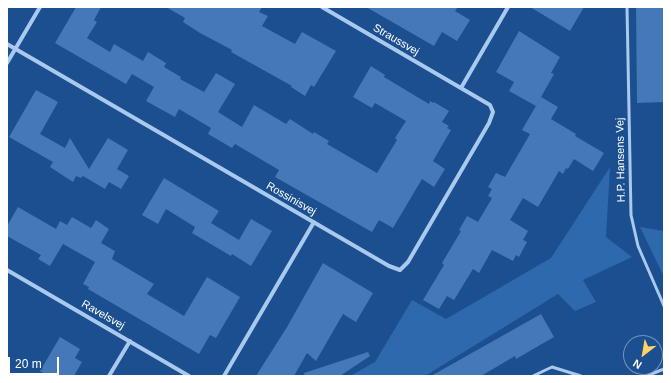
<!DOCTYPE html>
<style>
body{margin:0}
#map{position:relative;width:671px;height:383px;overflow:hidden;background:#1b4f8f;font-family:Arial,sans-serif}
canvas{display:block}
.frame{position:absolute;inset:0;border:8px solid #fff;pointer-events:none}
.north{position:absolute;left:623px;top:335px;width:40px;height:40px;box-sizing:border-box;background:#1b4f8f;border:1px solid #7695bc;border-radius:50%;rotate:211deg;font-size:11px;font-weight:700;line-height:16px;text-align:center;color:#fff}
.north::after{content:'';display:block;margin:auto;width:14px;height:18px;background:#ffd166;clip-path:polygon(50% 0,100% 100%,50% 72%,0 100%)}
.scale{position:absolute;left:8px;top:357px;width:51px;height:18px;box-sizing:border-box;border:2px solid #fff;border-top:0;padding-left:5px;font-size:12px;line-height:14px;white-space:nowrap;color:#fff;-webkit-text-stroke:3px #1b4f8f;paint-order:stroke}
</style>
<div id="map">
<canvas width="671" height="383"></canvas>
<div class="frame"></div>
<div class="north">N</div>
<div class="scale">20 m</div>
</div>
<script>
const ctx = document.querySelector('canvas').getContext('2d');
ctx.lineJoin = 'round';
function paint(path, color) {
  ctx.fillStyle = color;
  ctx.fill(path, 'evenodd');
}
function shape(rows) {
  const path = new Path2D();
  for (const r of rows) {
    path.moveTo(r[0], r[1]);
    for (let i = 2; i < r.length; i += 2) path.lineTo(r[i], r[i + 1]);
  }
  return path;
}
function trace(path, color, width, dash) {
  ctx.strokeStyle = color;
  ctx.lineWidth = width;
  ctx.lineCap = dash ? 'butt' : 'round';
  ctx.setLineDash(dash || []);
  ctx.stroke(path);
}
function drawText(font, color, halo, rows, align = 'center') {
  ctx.font = font + ' Arial,sans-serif';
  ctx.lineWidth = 3;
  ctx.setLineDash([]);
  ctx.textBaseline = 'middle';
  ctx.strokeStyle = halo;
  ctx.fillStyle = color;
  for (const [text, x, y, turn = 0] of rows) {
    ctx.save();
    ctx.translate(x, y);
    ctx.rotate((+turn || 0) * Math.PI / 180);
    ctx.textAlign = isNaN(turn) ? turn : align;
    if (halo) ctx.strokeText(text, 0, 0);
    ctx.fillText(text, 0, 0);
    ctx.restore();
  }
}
const green = shape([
 [610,167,606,237,632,257,583,280,596,302,575,311,558,294,425,376,350,376,375,362,412,300,446,319,551,258],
 [640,227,664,231,664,277]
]);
const building = shape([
 [76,7,101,7,94,20,97,22,87,38,110,52,114,44,143,61,148,52,166,63,164,67,181,77,180,79,204,92,216,73,235,84,218,112,242,127,254,105,286,124,290,119,313,134,314,132,329,141,327,144,377,173,397,140,395,138,406,121,375,103,372,108,353,97,371,66,385,75,384,77,429,104,430,101,433,103,434,102,449,111,442,122,449,126,447,128,451,130,433,161,445,169,434,187,422,179,393,228,379,220,372,232,275,177,279,170,235,144,232,148,208,134,211,128,179,109,175,117,146,101,154,87,132,74,126,84,55,43],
 [166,7,262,7,259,12,268,16,262,26,295,44,302,32,336,51,314,87,311,85,305,96,291,87,292,86,231,52,232,50,200,33,183,22,185,18],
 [366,7,458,7,455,11,470,20,457,41,442,32,434,46],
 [530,7,584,7,570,31],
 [636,7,664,7,664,102,637,103],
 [519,31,560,57,551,73,554,74,536,106,509,91,514,82,496,72],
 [36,90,58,102,40,134,65,148,70,138,89,169,108,138,128,150,117,169,129,176,121,189,109,182,105,189,83,176,81,178,76,176,73,182,50,167,53,162,9,137],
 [541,97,558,107,551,119,576,134,575,136,604,153,593,171,574,159,568,169,566,168,563,174,559,171,538,207,523,198,510,220,528,231,523,240,527,242,519,257,516,255,513,261,492,250,479,273,473,269,454,300,447,296,439,309,423,300,444,265,442,263,461,231,459,230,467,216,478,222,492,198,488,196,492,189,488,187,496,173,505,177,530,134,522,130],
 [164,178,219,211,211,223,239,240,251,219,272,231,251,266,232,254,231,256,192,233,195,227,166,209,158,224,142,215],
 [18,207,56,229,60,221,67,225,72,217,91,228,96,220,109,229,101,243,115,251,112,259,154,284,147,294,184,316,207,277,240,297,216,338,210,335,199,354,88,289,89,287,83,284,95,262,63,244,50,266,38,259,41,255,7,236,7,226],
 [323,263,373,293,356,322,343,314,316,361,307,353,294,376,256,376,287,327],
 [541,314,554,337,516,359,515,356,481,376,431,376],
 [60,337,80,349,75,358,82,362,74,376,48,376,40,371],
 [368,352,370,356,340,376,305,376,304,373]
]);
const service = shape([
 [627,7,631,215,638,246,664,306],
 [533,376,552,367,581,376],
 [646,376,664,369]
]);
const minor = shape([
 [7,44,389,266,400,270,408,262,489,123,493,112,490,105,322,7],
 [7,63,40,7],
 [461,88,508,7],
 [7,270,189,376],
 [109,376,130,341],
 [224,376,314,222]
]);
const streetNames = [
 ["Straussvej",396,40,30],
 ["H.P. Hansens Vej",621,160,-91],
 ["Rossinisvej",291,199,30],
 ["Ravelsvej",103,315,30]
];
paint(green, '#2e69ad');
paint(building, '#4478b7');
trace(service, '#a9c9ee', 3);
trace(minor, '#a9c9ee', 4);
drawText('11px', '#fff', '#1b4f8f', streetNames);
</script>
